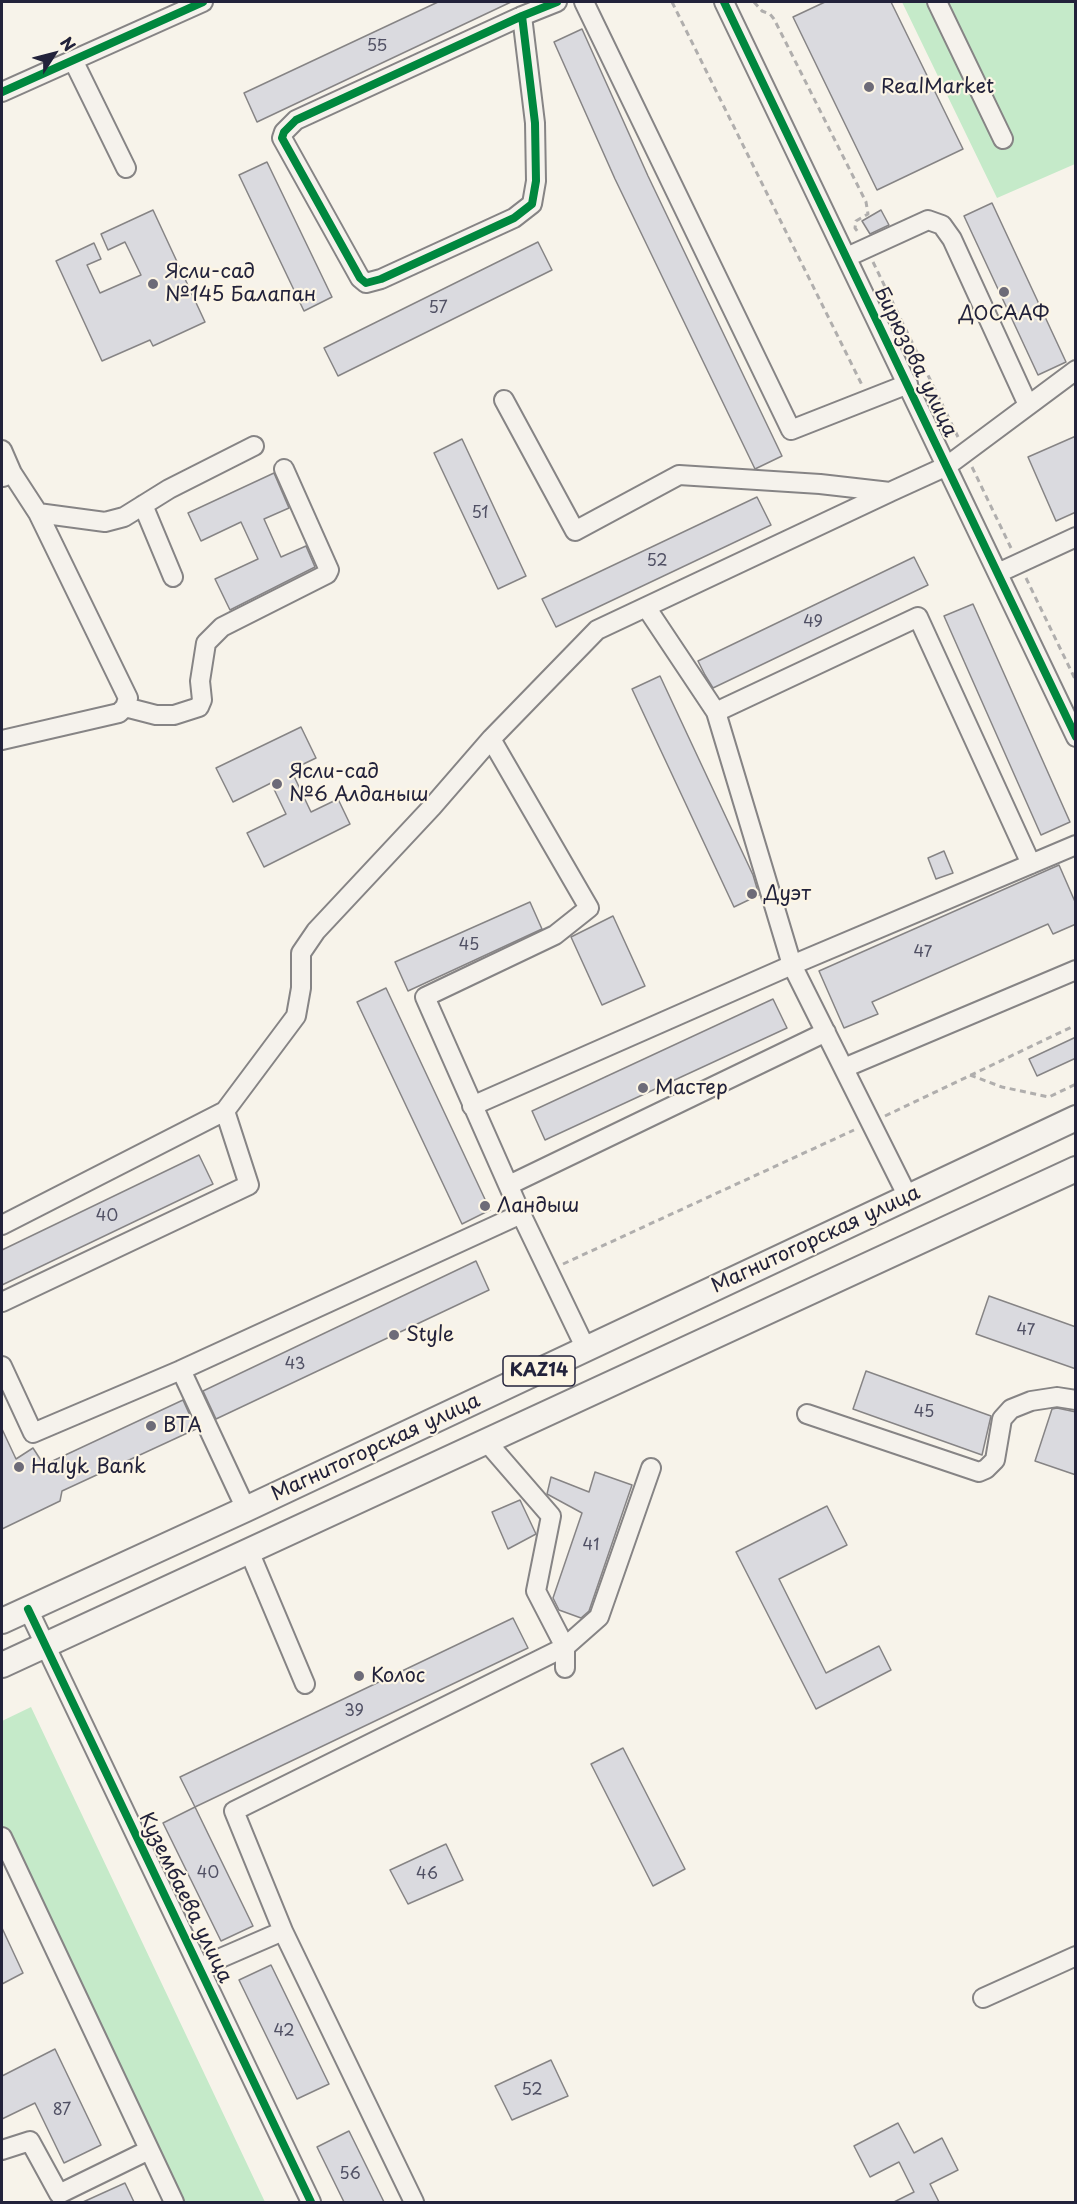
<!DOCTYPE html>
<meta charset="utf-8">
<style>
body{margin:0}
#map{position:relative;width:1077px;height:2204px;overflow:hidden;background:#f7f3ea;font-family:"Playpen Sans",sans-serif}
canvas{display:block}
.frame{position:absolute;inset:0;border:3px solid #22223b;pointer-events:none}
.north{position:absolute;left:24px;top:24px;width:60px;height:60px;-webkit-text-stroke:4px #fcf5e5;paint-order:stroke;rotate:54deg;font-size:16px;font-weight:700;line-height:24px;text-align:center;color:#22223b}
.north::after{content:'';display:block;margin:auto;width:21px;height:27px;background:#22223b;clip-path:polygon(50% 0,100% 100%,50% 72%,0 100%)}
</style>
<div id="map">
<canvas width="1077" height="2204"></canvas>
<div class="frame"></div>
<div class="north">N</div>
</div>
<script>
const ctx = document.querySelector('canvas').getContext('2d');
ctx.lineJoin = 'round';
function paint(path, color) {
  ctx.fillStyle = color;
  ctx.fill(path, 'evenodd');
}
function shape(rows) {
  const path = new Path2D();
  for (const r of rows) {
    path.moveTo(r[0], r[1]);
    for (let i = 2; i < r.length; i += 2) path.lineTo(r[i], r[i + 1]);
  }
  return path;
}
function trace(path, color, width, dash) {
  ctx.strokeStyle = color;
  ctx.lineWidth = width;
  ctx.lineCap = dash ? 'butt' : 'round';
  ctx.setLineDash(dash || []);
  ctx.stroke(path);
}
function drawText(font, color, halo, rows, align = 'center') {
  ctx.font = font + ' "Playpen Sans",sans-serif';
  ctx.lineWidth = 4.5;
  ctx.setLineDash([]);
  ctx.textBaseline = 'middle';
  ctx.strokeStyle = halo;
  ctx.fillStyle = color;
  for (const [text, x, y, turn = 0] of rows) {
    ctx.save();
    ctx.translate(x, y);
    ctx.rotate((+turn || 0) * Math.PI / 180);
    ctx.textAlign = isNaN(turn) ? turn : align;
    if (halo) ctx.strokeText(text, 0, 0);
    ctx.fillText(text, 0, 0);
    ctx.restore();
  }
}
const green = shape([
 [902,2,1075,2,1075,164,997,198],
 [31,1707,265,2202,174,2202,2,1830,2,1721]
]);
const building = shape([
 [438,2,511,2,257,122,244,93,438,2],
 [825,2,891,2,963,149,877,190,793,17,825,2],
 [582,29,648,176,782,456,755,469,615,179,554,42,582,29],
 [267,162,332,297,304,311,239,175,267,162],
 [992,203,1066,362,1038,375,964,216,992,203],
 [153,210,205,322,153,346,150,340,102,361,56,261,94,243,101,259,87,265,100,293,141,275,125,242,108,250,101,234,153,210],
 [881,210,889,225,870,234,862,221,881,210],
 [538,242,552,270,338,376,324,348,538,242],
 [1076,436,1076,512,1056,521,1028,457,1076,436],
 [462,439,526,576,498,589,434,453,462,439],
 [274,473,289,508,264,519,281,557,306,546,315,567,230,610,215,579,258,559,241,522,201,541,188,513,274,473],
 [757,497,771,525,556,627,542,599,757,497],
 [914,557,928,585,713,688,705,675,698,661,914,557],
 [973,604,1070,822,1041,835,944,616,973,604],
 [660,676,753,875,759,895,734,907,632,689,660,676],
 [301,727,316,758,291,770,311,812,338,799,350,824,264,867,247,833,286,814,271,783,233,802,216,768,301,727],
 [944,851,953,873,936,879,928,858,944,851],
 [1059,865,1076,904,1076,924,1053,934,1048,924,872,1002,878,1014,844,1028,819,971,1059,865],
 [530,902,542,929,408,991,395,962,530,902],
 [613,916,645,986,602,1005,571,937,613,916],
 [386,988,490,1210,462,1224,357,1002,386,988],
 [773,999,787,1028,545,1140,532,1111,773,999],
 [1076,1037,1076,1058,1037,1076,1029,1059,1076,1037],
 [199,1155,213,1184,2,1285,2,1250,199,1155],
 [476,1261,489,1290,216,1419,203,1391,476,1261],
 [989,1296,1076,1327,1076,1369,976,1334,989,1296],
 [866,1371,991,1416,982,1455,853,1409,866,1371],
 [183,1400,196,1429,62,1491,60,1501,2,1529,2,1429,16,1459,33,1448,44,1465,183,1400],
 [1057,1408,1076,1412,1076,1475,1035,1461,1052,1409,1057,1408],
 [595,1472,632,1485,589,1611,581,1618,559,1610,553,1598,582,1513,547,1494,551,1477,589,1492,595,1472],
 [520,1500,536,1534,508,1549,492,1512,520,1500],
 [827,1506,847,1545,779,1579,826,1673,879,1646,891,1670,816,1709,736,1552,827,1506],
 [513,1618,528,1648,195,1807,180,1777,513,1618],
 [623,1748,685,1869,653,1886,591,1764,623,1748],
 [195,1807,253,1926,221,1941,163,1823,195,1807],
 [446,1844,463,1880,408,1904,390,1870,446,1844],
 [2,1928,23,1973,2,1984,2,1928],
 [271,1965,329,2084,297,2099,239,1980,271,1965],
 [55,2049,101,2145,64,2163,35,2103,2,2119,2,2076,55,2049],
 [551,2060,568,2096,512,2120,495,2086,551,2060],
 [898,2123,914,2153,942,2138,958,2170,930,2184,939,2202,894,2202,914,2192,899,2162,870,2177,854,2146,898,2123],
 [349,2131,384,2202,344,2202,317,2147,349,2131],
 [125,2183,134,2202,83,2202,125,2183]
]);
const path = shape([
 [672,2,862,385],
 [754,2,762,11,770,14,774,19,866,202,868,214,856,221,855,228,858,232],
 [873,262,958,437],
 [972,467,1011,548],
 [1026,578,1076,681],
 [970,1075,1002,1087,1049,1097,1076,1084],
 [885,1116,1076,1025],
 [563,1264,854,1130]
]);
const minor = shape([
 [584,2,791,430,908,384],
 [724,2,1076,737],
 [937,2,1003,139],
 [522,16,535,123,536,181,532,204,514,218,381,279,366,283,360,278,282,138,284,132,296,120,522,16,557,2],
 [73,60,126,168],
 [2,92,203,2],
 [847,257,928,220,942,225,952,239,1028,405],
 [504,400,575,531,679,475,820,484,890,492,947,466,1076,370],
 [2,450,12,473,3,477],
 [12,473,38,513],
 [143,505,173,577],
 [998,573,1076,537],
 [646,607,716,712],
 [125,707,156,715,174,715,199,707,202,700,200,681,206,643,222,627,327,574,329,570,284,469],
 [491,739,597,630,890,492],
 [2,740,119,713,125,707,128,698,38,513,105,522,124,517,169,489,254,446],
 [844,1068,1076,970],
 [472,1106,792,965,1076,845],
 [509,1185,826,1032],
 [908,1197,792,965,716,712,918,617,1031,864],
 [521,1214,586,1349],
 [2,1225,225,1111,249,1185,2,1302],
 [2,1366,33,1433,181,1370,521,1214,425,997,555,935,589,908,491,739,432,807,316,931,301,953,301,988,296,1016,225,1111],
 [181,1370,246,1509],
 [807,1414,979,1472,986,1469,995,1460,1002,1419,1011,1409,1031,1401,1057,1397,1076,1400],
 [249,1551,305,1684],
 [28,1609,311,2202],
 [565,1668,565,1647,599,1617,651,1468],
 [2,1837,174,2202],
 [283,1931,414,2202],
 [200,1967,283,1931,234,1811,565,1647,536,1591,551,1516,486,1441],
 [983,1998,1076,1956],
 [2,2150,30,2141,59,2194,149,2150]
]);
const major = shape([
 [2,1621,246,1509,1076,1118],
 [2,1665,1076,1169]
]);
const cycleway = shape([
 [724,2,1076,737],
 [522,16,535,123,536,181,532,204,514,218,381,279,366,283,360,278,282,138,284,132,296,120,522,16,557,2],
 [2,92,203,2],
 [28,1609,311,2202]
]);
const markers = [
 [869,87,6,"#6d6b78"],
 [153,284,6,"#6d6b78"],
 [1004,292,6,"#6d6b78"],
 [277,784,6,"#6d6b78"],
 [752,894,6,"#6d6b78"],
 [643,1088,6,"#6d6b78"],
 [485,1206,6,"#6d6b78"],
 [394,1335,6,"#6d6b78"],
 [151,1426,6,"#6d6b78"],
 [19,1467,6,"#6d6b78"],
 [359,1676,6,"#6d6b78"]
];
const numberNames = [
 ["55",377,47],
 ["57",438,309],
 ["51",480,514],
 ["52",657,562],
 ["49",813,623],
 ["45",469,946],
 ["47",923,953],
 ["40",107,1217],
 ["47",1026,1331],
 ["43",295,1365],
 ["45",924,1413],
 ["41",591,1546],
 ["39",354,1712],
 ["40",208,1874],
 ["46",427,1875],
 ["42",284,2032],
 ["52",532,2091],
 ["87",62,2111],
 ["56",350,2175]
];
const shields = [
 [539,1371,72]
];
const shieldNames = [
 ["KAZ14",539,1371]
];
const poiNames = [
 ["RealMarket",881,87],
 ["Ясли-сад",165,272],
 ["№145 Балапан",165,295],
 ["ДОСААФ",1004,314,"center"],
 ["Ясли-сад",289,772],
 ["№6 Алданыш",289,795],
 ["Дуэт",764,894],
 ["Мастер",655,1088],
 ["Ландыш",497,1206],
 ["Style",406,1335],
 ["BTA",163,1426],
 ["Halyk Bank",31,1467],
 ["Колос",371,1676]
];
const streetNames = [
 ["Бирюзова улица",915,362,64],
 ["Магнитогорская улица",816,1240,-25],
 ["Магнитогорская улица",376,1448,-25],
 ["Кузембаева улица",185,1898,64]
];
paint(green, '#c5eac9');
paint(building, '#dadadf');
trace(building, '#868485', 1.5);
trace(minor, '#868485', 22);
trace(major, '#868485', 28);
trace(path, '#b0aead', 3, [6, 4.5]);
trace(minor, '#f5f2ec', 18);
trace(major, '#f5f2ec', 24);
trace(cycleway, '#00873e', 8);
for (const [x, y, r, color] of markers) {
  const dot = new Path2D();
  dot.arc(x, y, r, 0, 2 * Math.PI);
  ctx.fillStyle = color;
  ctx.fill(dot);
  trace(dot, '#fcf5e5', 2);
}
drawText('16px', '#505064', null, numberNames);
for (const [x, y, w] of shields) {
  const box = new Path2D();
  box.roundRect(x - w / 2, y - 15, w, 30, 4.5);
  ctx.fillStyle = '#fcf5e5';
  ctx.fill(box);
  trace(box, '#22223b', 1.5);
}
drawText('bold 18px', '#22223b', null, shieldNames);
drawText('20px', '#22223b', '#fcf5e5', poiNames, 'left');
drawText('20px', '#22223b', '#fcf5e5', streetNames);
</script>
